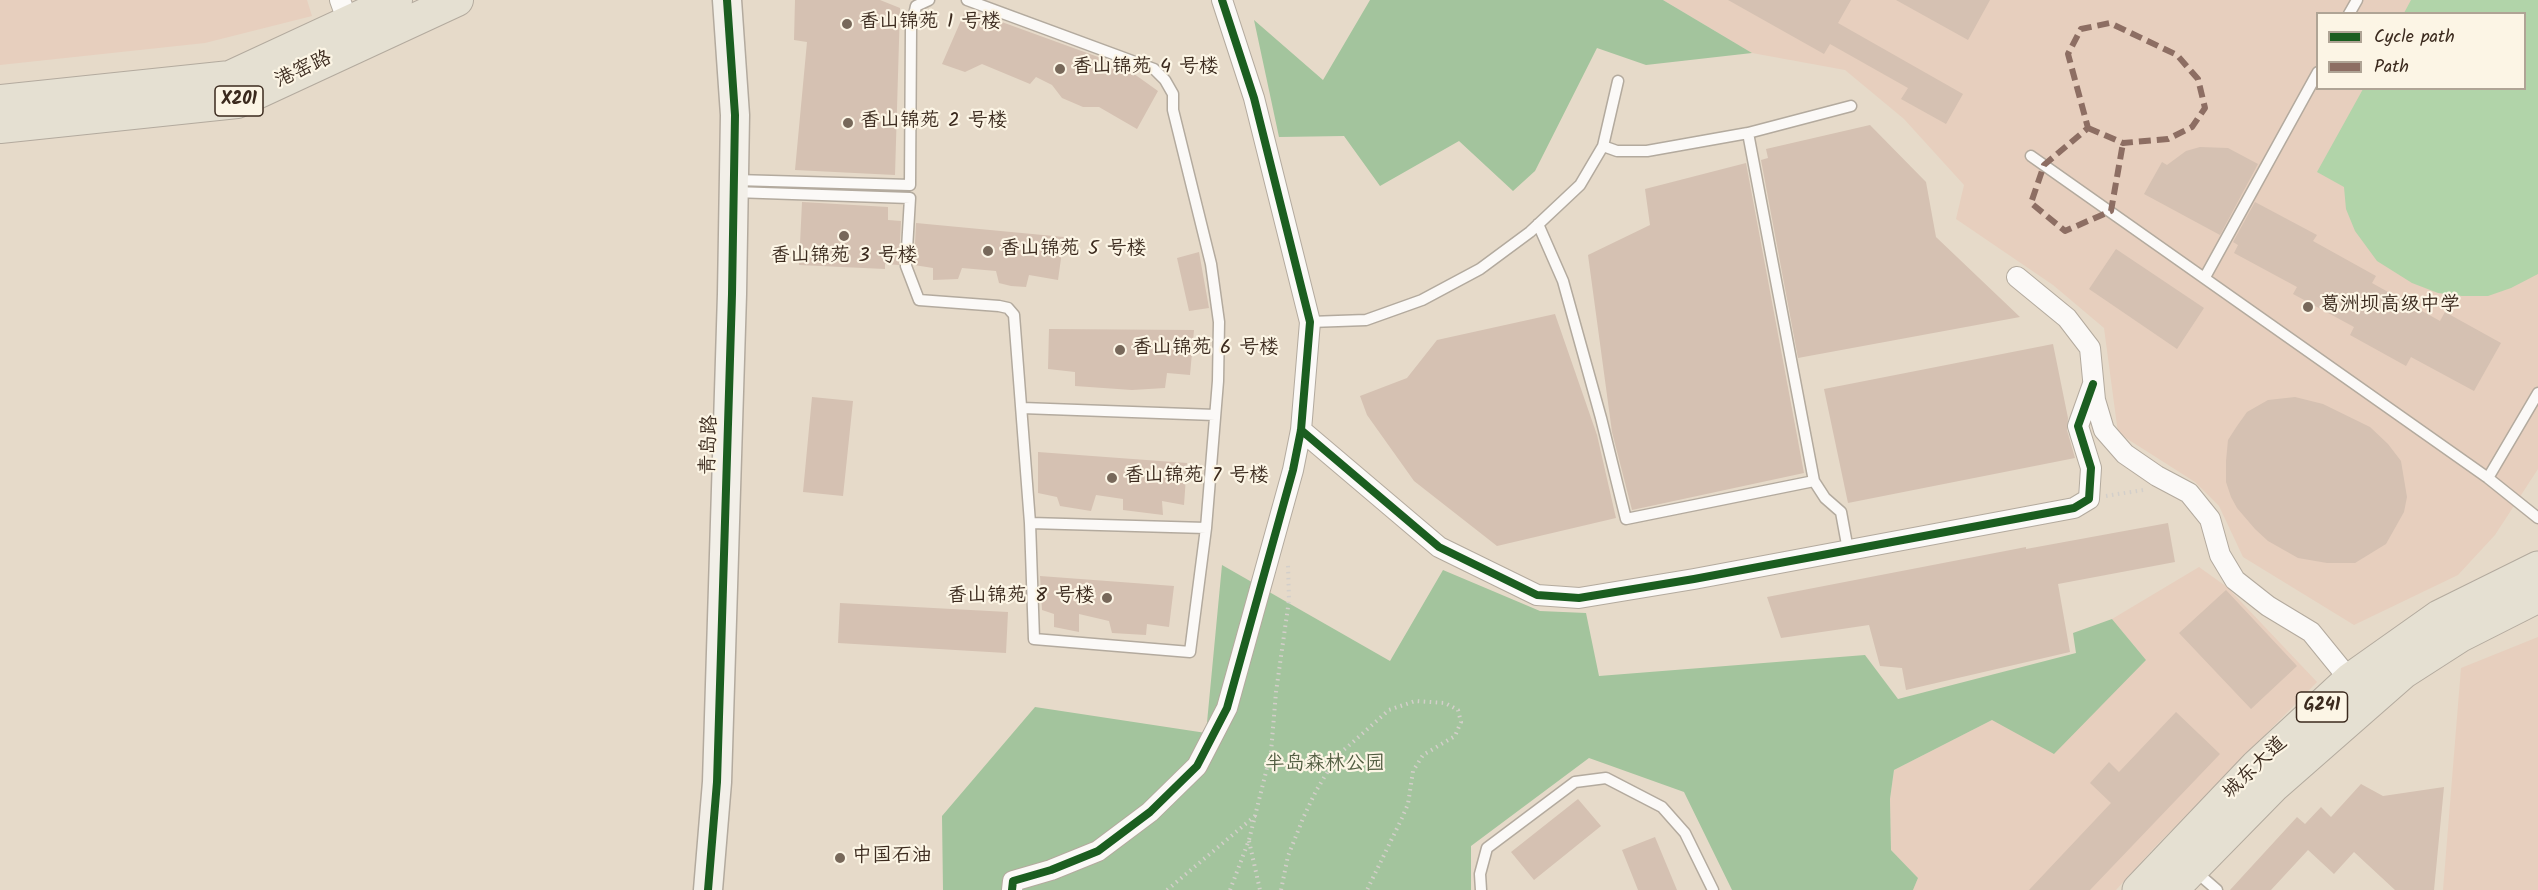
<!DOCTYPE html>
<meta charset="utf-8">
<style>
body{margin:0}
#map{position:relative;width:2538px;height:890px;overflow:hidden;background:#e6dac9;font-family:Kalam,sans-serif}
canvas{display:block}
.legend{position:absolute;left:2316px;top:12px;width:210px;height:78px;box-sizing:border-box;background:#fcf5e5;border:2px solid #afa495;margin:0;padding:8px 10px;list-style:none;font-size:18px;color:#3b2a1e}
.legend li{display:flex;align-items:center;gap:12px;height:30px}
.legend b{width:30px;border:2px solid #afa495}
</style>
<div id="map">
<canvas width="2538" height="890"></canvas>
<ul class="legend">
<li><b style="height:8px;background:#1b5e20"></b>Cycle path</li>
<li><b style="height:8px;background:#8d6e63"></b>Path</li>
</ul>
</div>
<script>
const ctx = document.querySelector('canvas').getContext('2d');
ctx.lineJoin = 'round';
function paint(path, color) {
  ctx.fillStyle = color;
  ctx.fill(path, 'evenodd');
}
function shape(rows) {
  const path = new Path2D();
  for (const r of rows) {
    path.moveTo(r[0], r[1]);
    for (let i = 2; i < r.length; i += 2) path.lineTo(r[i], r[i + 1]);
  }
  return path;
}
function trace(path, color, width, dash) {
  ctx.strokeStyle = color;
  ctx.lineWidth = width;
  ctx.lineCap = dash ? 'butt' : 'round';
  ctx.setLineDash(dash || []);
  ctx.stroke(path);
}
function drawText(font, color, halo, rows, align = 'center') {
  ctx.font = font + ' Kalam,"LXGW WenKai TC",sans-serif';
  ctx.lineWidth = 4.5;
  ctx.setLineDash([]);
  ctx.textBaseline = 'middle';
  ctx.strokeStyle = halo;
  ctx.fillStyle = color;
  for (const [text, x, y, turn = 0] of rows) {
    ctx.save();
    ctx.translate(x, y);
    ctx.rotate((+turn || 0) * Math.PI / 180);
    ctx.textAlign = isNaN(turn) ? turn : align;
    if (halo) ctx.strokeText(text, 0, 0);
    ctx.fillText(text, 0, 0);
    ctx.restore();
  }
}
const built = shape([
 [0,0,307,0,312,16,205,43,0,65],
 [1663,0,2538,0,2538,469,2495,535,2458,575,2354,625,2243,557,2219,506,2195,482,2118,433,2104,328,2053,285,1956,219,1964,185,1904,119,1845,70,1752,53],
 [2318,14,2524,14,2524,88,2318,88],
 [2199,567,2227,587,2317,682,2153,849,2116,890,1913,890,1918,878,1891,850,1890,799,1894,770,1992,720,2146,660,2112,619],
 [2538,637,2538,890,2443,890,2461,668]
]);
const green = shape([
 [2411,0,2538,0,2538,274,2511,288,2488,296,2462,296,2438,293,2412,283,2377,261,2355,231,2346,209,2344,187,2317,172,2363,89,2524,88,2524,14,2404,13]
]);
const forest = shape([
 [1370,0,1663,0,1752,53,1646,65,1597,48,1535,171,1513,191,1459,141,1380,186,1344,136,1279,137,1254,20,1323,80],
 [1222,565,1390,661,1443,570,1540,611,1586,613,1599,676,1865,655,1898,699,2076,653,2073,633,2112,619,2146,660,2054,754,1992,720,1894,770,1890,799,1891,850,1918,878,1913,890,1732,890,1684,792,1589,758,1471,846,1471,890,943,890,942,816,1035,707,1206,733]
]);
const building = shape([
 [795,0,880,0,900,8,895,175,795,170,807,42,794,40],
 [1728,0,1851,0,1838,23,1963,94,1946,124,1901,99,1908,88,1830,44,1824,54],
 [1896,0,1990,0,1968,40],
 [966,9,1123,66,1158,91,1137,129,1099,107,1083,107,1062,98,1052,85,1036,77,1030,84,982,64,965,72,942,64],
 [1870,125,1926,182,1936,237,2020,317,1798,358,1761,160,1768,158,1766,149],
 [2200,147,2228,148,2258,164,2220,235,2144,194,2162,162,2167,165,2186,151],
 [1746,163,1804,473,1632,510,1612,432,1588,255,1650,225,1645,189],
 [802,202,888,207,888,220,901,221,899,265,885,264,885,269,799,265],
 [2255,202,2317,235,2313,241,2376,276,2372,283,2440,321,2445,312,2501,343,2474,391,2411,357,2406,366,2350,335,2354,327,2293,294,2297,287,2234,253,2238,245,2233,242],
 [916,223,1064,237,1058,280,1029,275,1026,287,1011,286,999,283,996,271,962,268,958,279,933,280,933,268,914,265],
 [2116,249,2204,308,2177,349,2089,289],
 [1199,252,1209,308,1189,311,1177,258],
 [1555,314,1597,435,1616,518,1497,546,1414,481,1367,415,1360,396,1407,378,1437,340],
 [1049,329,1194,330,1190,375,1167,373,1165,388,1132,390,1075,386,1075,372,1048,369],
 [2053,344,2068,418,2067,430,2075,458,1848,503,1824,389],
 [812,397,853,401,843,496,803,492],
 [2295,397,2323,404,2370,427,2388,444,2401,461,2407,497,2404,512,2386,544,2355,563,2327,563,2298,558,2268,541,2255,529,2237,508,2231,497,2226,482,2226,461,2228,440,2237,426,2247,412,2268,400],
 [1038,452,1187,463,1184,505,1162,501,1163,515,1123,510,1123,499,1096,495,1091,511,1060,506,1057,497,1038,493],
 [2168,523,2175,562,2058,584,2070,652,1906,690,1902,668,1880,666,1869,625,1781,638,1767,597,2026,547,2026,549],
 [1040,576,1174,586,1169,627,1147,624,1146,635,1112,633,1109,621,1079,614,1079,632,1054,627,1054,614,1042,610],
 [2226,590,2297,666,2251,709,2179,633],
 [840,603,1008,612,1006,653,838,643],
 [2176,712,2220,754,2090,890,2029,890,2111,803,2090,783,2109,762,2119,772],
 [2361,784,2383,796,2444,787,2434,890,2395,890,2354,852,2334,874,2308,850,2271,890,2230,890,2297,817,2305,824,2321,807,2331,817],
 [1578,799,1601,826,1534,880,1511,852],
 [1655,837,1677,890,1638,890,1622,850]
]);
const path = shape([
 [2106,496,2143,490],
 [1249,841,1260,890],
 [1167,890,1255,816],
 [1230,890,1249,840,1271,752,1276,692,1289,600,1288,565],
 [1281,890,1288,856,1304,816,1316,791,1337,756,1389,710,1415,701,1445,703,1458,710,1461,722,1455,736,1423,755,1413,771,1408,804,1402,818,1367,890]
]);
const lane = shape([
 [2349,14,2357,0],
 [1748,133,1814,481,1825,498,1841,512,1848,550],
 [1603,146,1617,151,1647,151,1748,133,1851,106],
 [2031,156,2488,478,2538,518],
 [736,180,910,185,911,29,916,6,929,0],
 [734,192,910,198,906,266,919,300,999,306,1008,308,1014,315,1030,523,1206,528,1218,381,1219,322,1211,264,1173,110,1173,94,1165,80,1154,69,967,0],
 [1538,224,1563,281,1601,418,1626,519,1814,481],
 [2205,277,2318,72],
 [1310,322,1366,320,1422,300,1480,269,1530,232,1580,185,1603,146,1618,81],
 [1022,408,1215,415],
 [2488,478,2538,393],
 [1030,523,1034,639,1190,652,1206,528],
 [2194,870,2217,890],
 [1481,890,1480,874,1487,848,1575,782,1606,778,1662,807,1685,833,1713,890]
]);
const street = shape([
 [340,0,348,22],
 [2017,277,2067,318,2090,348,2095,400,2104,430,2125,454,2157,476,2189,493,2210,519,2220,555,2235,580,2268,606,2311,632,2350,680],
 [1301,430,1439,547,1537,595,1579,598,1694,579,2074,508,2089,499,2091,468,2078,426,2093,384],
 [1012,890,1013,881,1051,870,1098,851,1150,812,1197,766,1227,708,1293,470,1301,430,1310,322,1254,98,1222,0]
]);
const secondary = shape([
 [708,890,717,782,732,294,735,115,727,0]
]);
const primary = shape([
 [0,101,230,77,396,0],
 [0,127,237,102,457,0]
]);
const highway = shape([
 [2139,890,2257,766,2350,680,2439,617,2538,568],
 [2171,890,2274,785,2403,672,2459,636,2538,596]
]);
const quiet = shape([
 [2088,128,2123,143,2168,139,2192,127,2205,108,2198,79,2177,55,2110,23,2081,29,2068,54,2088,128,2044,165,2031,203,2065,231,2111,211,2123,143]
]);
const cycleway = shape([
 [1301,430,1439,547,1537,595,1579,598,1694,579,2074,508,2089,499,2091,468,2078,426,2093,384],
 [708,890,717,782,732,294,735,115,727,0],
 [1012,890,1013,881,1051,870,1098,851,1150,812,1197,766,1227,708,1293,470,1301,430,1310,322,1254,98,1222,0]
]);
const markers = [
 [847,24,6,"#77685a"],
 [1060,69,6,"#77685a"],
 [848,123,6,"#77685a"],
 [844,236,6,"#77685a"],
 [988,251,6,"#77685a"],
 [2308,307,6,"#77685a"],
 [1120,350,6,"#77685a"],
 [1112,478,6,"#77685a"],
 [1107,598,6,"#77685a"],
 [840,858,6,"#77685a"]
];
const shields = [
 [239,101,48],
 [2322,707,51]
];
const shieldNames = [
 ["X201",239,101],
 ["G241",2322,707]
];
const poiNames = [
 ["香山锦苑 1 号楼",859,24],
 ["香山锦苑 4 号楼",1072,69],
 ["香山锦苑 2 号楼",860,123],
 ["香山锦苑 5 号楼",1000,251],
 ["香山锦苑 3 号楼",844,258,"center"],
 ["葛洲坝高级中学",2320,307],
 ["香山锦苑 6 号楼",1132,350],
 ["香山锦苑 7 号楼",1124,478],
 ["香山锦苑 8 号楼",1095,598,"right"],
 ["中国石油",852,858]
];
const streetNames = [
 ["港窑路",304,71,-25],
 ["青岛路",711,445,-88],
 ["城东大道",2256,769,-44]
];
const parkNames = [
 ["半岛森林公园",1325,766]
];
paint(built, '#e7cfbe');
paint(green, '#b1d4a9');
paint(forest, '#a3c49d');
paint(building, '#d5c1b2');
trace(lane, '#b3aa9e', 13);
trace(street, '#b3aa9e', 22);
trace(secondary, '#b3aa9e', 31);
trace(primary, '#b3aa9e', 34);
trace(highway, '#b3aa9e', 35);
trace(path, '#d3cfca', 4, [1.5, 4.5]);
trace(lane, '#fbf9f7', 10);
trace(street, '#fbf9f7', 20);
trace(secondary, '#f2efe8', 28);
trace(primary, '#e5e0d2', 32);
trace(highway, '#e5e0d2', 33);
trace(quiet, '#8d6e63', 6, [12, 6]);
trace(cycleway, '#1b5e20', 8);
for (const [x, y, r, color] of markers) {
  const dot = new Path2D();
  dot.arc(x, y, r, 0, 2 * Math.PI);
  ctx.fillStyle = color;
  ctx.fill(dot);
  trace(dot, '#fcf5e5', 2);
}
for (const [x, y, w] of shields) {
  const box = new Path2D();
  box.roundRect(x - w / 2, y - 15, w, 30, 4.5);
  ctx.fillStyle = '#fcf5e5';
  ctx.fill(box);
  trace(box, '#3b2a1e', 1.5);
}
drawText('bold 18px', '#3b2a1e', null, shieldNames);
drawText('20px', '#3b2a1e', '#fcf5e5', poiNames, 'left');
drawText('20px', '#3b2a1e', '#fcf5e5', streetNames);
drawText('20px', '#515c40', '#fcf5e5', parkNames);
</script>
